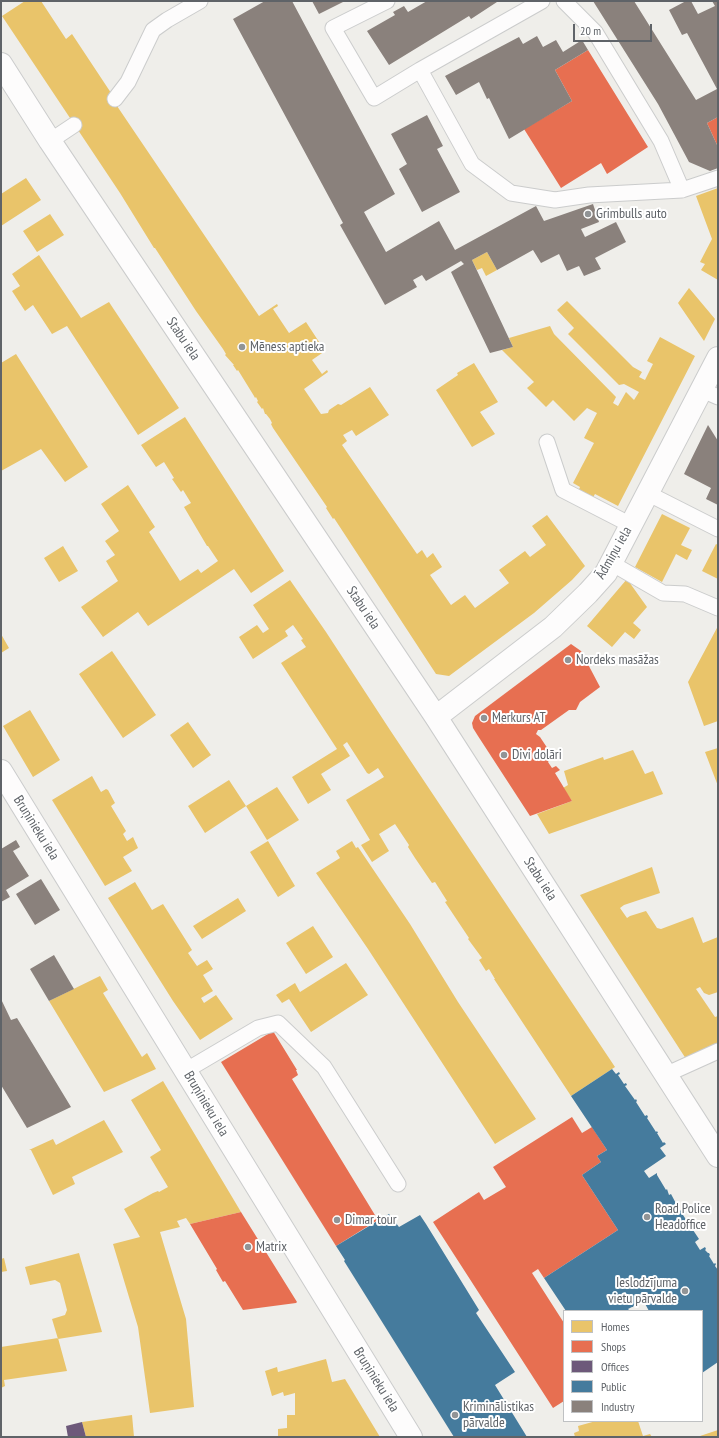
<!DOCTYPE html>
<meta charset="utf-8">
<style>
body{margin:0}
#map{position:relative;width:719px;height:1438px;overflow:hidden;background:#efeeea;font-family:"PT Sans Narrow",sans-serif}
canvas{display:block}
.frame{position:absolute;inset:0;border:2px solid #5f6368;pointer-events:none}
.legend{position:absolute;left:563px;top:1310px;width:140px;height:112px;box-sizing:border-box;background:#fff;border:1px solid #bfc1c3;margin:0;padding:5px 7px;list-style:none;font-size:12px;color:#5f6368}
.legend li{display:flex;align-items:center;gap:8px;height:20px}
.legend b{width:20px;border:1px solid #bfc1c3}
.scale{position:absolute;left:573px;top:24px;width:79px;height:18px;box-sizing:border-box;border:2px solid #5f6368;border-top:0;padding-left:5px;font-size:12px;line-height:14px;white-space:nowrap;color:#5f6368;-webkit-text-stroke:3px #fff;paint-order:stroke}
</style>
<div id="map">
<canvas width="719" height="1438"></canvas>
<div class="frame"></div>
<ul class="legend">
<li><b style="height:11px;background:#e9c46a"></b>Homes</li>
<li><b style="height:11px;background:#e76f51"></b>Shops</li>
<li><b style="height:11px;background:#6d597a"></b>Offices</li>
<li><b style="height:11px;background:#457b9d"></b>Public</li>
<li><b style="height:11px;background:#8a817c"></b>Industry</li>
</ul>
<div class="scale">20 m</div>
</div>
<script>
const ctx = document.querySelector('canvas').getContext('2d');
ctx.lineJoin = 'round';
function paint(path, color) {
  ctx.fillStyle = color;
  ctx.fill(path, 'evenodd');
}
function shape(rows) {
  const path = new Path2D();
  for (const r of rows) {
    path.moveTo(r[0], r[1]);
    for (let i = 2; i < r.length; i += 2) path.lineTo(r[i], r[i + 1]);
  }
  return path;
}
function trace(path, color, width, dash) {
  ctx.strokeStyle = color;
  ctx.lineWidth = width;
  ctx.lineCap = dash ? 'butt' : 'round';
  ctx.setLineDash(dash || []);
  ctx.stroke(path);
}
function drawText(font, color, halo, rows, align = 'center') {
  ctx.font = font + ' "PT Sans Narrow",sans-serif';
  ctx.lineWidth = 4;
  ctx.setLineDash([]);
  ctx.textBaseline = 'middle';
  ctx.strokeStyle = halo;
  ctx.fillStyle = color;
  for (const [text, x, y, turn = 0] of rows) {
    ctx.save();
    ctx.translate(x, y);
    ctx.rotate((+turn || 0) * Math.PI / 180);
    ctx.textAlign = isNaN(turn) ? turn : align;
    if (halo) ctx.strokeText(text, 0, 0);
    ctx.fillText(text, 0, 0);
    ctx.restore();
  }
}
const homes = shape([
 [25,1,41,1,66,39,72,34,119,105,117,106,259,316,277,304,278,306,273,309,289,333,306,322,325,351,312,360,322,374,327,370,328,372,304,389,321,414,328,413,329,410,338,404,341,405,370,387,389,415,356,436,352,430,343,435,347,441,342,445,417,554,422,550,427,558,433,553,442,567,430,575,451,605,465,595,475,608,509,583,499,570,525,551,530,557,546,545,532,526,547,515,585,566,572,580,534,613,449,676,436,674,334,518,333,519,326,508,327,507,273,428,271,424,272,423,270,419,266,414,265,414,263,408,262,409,257,402,258,401,256,397,255,398,254,396,238,370,237,371,233,365,234,365,225,355,226,354,223,349,196,311,155,248,154,248,120,193,2,16],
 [26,178,41,200,1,226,1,194],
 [718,188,718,280,701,270,705,264,700,262,712,239,696,196],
 [50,214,64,235,37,252,23,231],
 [487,252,497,270,486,276,482,268,477,270,472,260],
 [39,255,81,318,109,302,179,408,138,435,67,326,52,334,33,305,25,311,12,291,20,286,12,274],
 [689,288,715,319,704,341,678,303],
 [567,301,633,367,642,372,639,377,645,380,653,364,647,361,660,337,695,356,618,506,595,494,592,499,578,492,580,487,573,483,594,443,584,438,597,413,587,408,574,421,553,400,546,407,527,388,534,382,502,350,513,347,509,338,550,326,554,334,616,397,613,403,618,406,626,392,634,400,639,392,624,384,619,385,568,334,574,328,557,310],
 [16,354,88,467,65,482,41,449,1,471,1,363],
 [474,363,498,402,480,412,495,434,472,447,436,390,458,375,457,373],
 [185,417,284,571,251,593,234,569,148,626,138,612,103,637,81,607,118,581,106,561,115,555,105,541,119,531,101,504,128,485,155,527,149,532,180,581,198,569,201,573,218,561,208,546,207,546,184,507,191,503,183,490,181,492,172,479,174,478,164,462,156,467,141,445],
 [662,514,690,528,681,545,692,550,687,560,676,554,662,582,635,567],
 [716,544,718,545,718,579,702,571],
 [63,546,78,571,59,582,44,558],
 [627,579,647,607,633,623,641,630,634,639,625,632,612,647,587,626],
 [290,580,326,632,390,730,615,1067,571,1096,494,979,495,979,489,969,486,971,479,960,482,958,468,939,469,938,445,902,447,901,435,882,432,883,415,858,408,847,409,845,395,824,379,834,389,851,372,862,361,845,370,840,346,800,384,777,378,768,369,774,367,773,347,742,343,745,350,756,321,774,331,790,308,804,292,777,337,749,281,663,306,647,301,640,303,639,293,625,285,631,288,636,253,659,239,637,257,625,263,633,269,629,253,605],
 [718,626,718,721,704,726,688,682],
 [1,634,9,648,1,653],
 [112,651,156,715,123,738,79,674],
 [30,710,60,760,33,777,3,726],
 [188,722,211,755,193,768,170,735],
 [718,748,718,786,705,752],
 [633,750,645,774,653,771,663,794,549,834,537,814,572,801,563,788,568,785,564,771,603,757,604,760],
 [92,776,101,792,106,789,108,790,115,803,111,806,126,831,123,834,127,841,133,837,138,848,123,857,132,871,105,886,52,800],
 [229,780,246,806,277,787,299,820,267,840,246,806,205,833,188,806],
 [268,841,295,886,278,897,250,852],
 [352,841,356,848,358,847,410,924,458,1002,536,1119,495,1144,368,949,316,873,340,858,336,851],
 [652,867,660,893,624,905,620,908,627,918,630,916,646,911,657,928,661,929,693,917,703,943,718,937,718,992,709,995,704,993,700,987,696,989,715,1017,718,1016,718,1047,688,1062,580,895],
 [135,882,152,910,163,904,192,950,188,953,197,966,207,960,213,969,203,975,213,991,201,998,204,1003,216,995,233,1019,200,1040,173,1001,108,898],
 [238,898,246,911,202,939,193,926],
 [313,926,333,957,306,974,286,943],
 [346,963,368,995,311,1032,289,999,282,1003,276,995,295,983,300,992],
 [100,976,108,990,103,993,142,1057,147,1053,156,1069,104,1092,49,1001],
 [163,1081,241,1212,190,1224,186,1218,177,1221,180,1227,160,1232,186,1319,194,1407,150,1413,138,1327,113,1244,140,1237,124,1209,153,1193,158,1191,159,1192,168,1187,150,1157,161,1150,131,1100],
 [104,1120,123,1152,72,1177,75,1184,53,1195,31,1150,29,1150,53,1139,56,1145],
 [79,1253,102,1332,58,1339,52,1319,65,1315,67,1310,60,1283,55,1280,30,1285,25,1267],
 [4,1258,7,1271,1,1272,1,1259],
 [58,1338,67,1371,4,1380,5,1386,1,1388,1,1347],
 [326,1359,332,1382,345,1379,380,1437,278,1437,278,1429,287,1428,287,1415,295,1415,295,1393,284,1396,283,1392,272,1396,265,1371,277,1367,278,1372],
 [132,1415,134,1437,86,1437,82,1422],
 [596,1421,638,1421,643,1436,650,1434,652,1437,575,1437,574,1433,579,1431,578,1426],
 [718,1430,718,1437,697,1437]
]);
const shops = shape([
 [588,50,648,147,607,174,601,163,561,188,524,129,572,101,555,70],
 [718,117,718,147,707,123],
 [571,644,581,651,600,687,580,702,576,710,569,710,541,730,538,730,536,734,540,737,552,755,548,762,552,768,556,766,560,770,555,773,572,801,530,816,478,736,473,728,472,723,475,716],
 [273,1031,297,1070,296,1070,298,1075,292,1079,378,1220,336,1246,221,1062],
 [572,1117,582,1133,592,1127,607,1150,597,1156,601,1162,582,1175,618,1230,544,1278,538,1269,532,1273,564,1323,564,1401,553,1408,433,1222,479,1192,484,1200,506,1187,493,1167],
 [241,1212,297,1302,296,1303,243,1310,225,1281,223,1282,216,1270,217,1269,190,1224]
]);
const offices = shape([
 [82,1422,86,1437,68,1437,66,1426]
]);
const public = shape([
 [612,1069,616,1074,619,1072,620,1074,618,1075,624,1084,626,1083,627,1085,625,1086,635,1100,636,1099,637,1101,636,1102,645,1116,647,1115,648,1117,647,1118,656,1132,657,1131,658,1133,657,1133,663,1143,664,1142,666,1144,660,1148,666,1156,644,1171,649,1178,657,1173,657,1175,666,1190,667,1189,669,1195,671,1194,680,1211,681,1210,682,1212,681,1212,699,1239,695,1242,700,1250,705,1247,706,1249,705,1250,708,1253,709,1253,710,1255,709,1256,714,1264,715,1263,716,1264,715,1266,718,1270,718,1362,702,1373,702,1311,649,1311,643,1300,642,1300,634,1305,633,1307,632,1307,628,1309,629,1310,627,1311,627,1310,625,1311,566,1311,544,1278,618,1230,582,1175,601,1162,597,1156,607,1150,571,1096],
 [389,1214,399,1227,420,1215,426,1224,479,1310,476,1313,515,1372,495,1385,527,1437,454,1437,344,1261,345,1260,336,1246]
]);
const industry = shape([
 [265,1,292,1,395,194,364,212,386,252,439,221,455,250,536,206,544,221,593,204,599,222,581,229,585,237,616,222,626,242,595,258,601,269,584,276,579,266,567,271,559,254,541,263,533,250,497,270,487,252,472,260,513,347,490,353,451,272,464,264,461,261,426,281,422,275,413,280,417,287,385,305,340,225,343,223,233,19],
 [312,1,345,1,319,14],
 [427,1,497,2,471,19,469,16,389,65,367,31,395,15,393,12,404,6,408,12],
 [593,1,634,1,696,100,717,89,687,33,682,35,669,10,686,1,691,1,698,14,715,6,712,1,718,1,718,117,707,123,718,147,718,168,710,171,689,162,658,104],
 [537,36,543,47,556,40,563,52,582,40,588,50,555,70,572,101,509,139,489,98,487,99,479,82,456,95,445,76,519,37,523,44],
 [427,115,443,146,437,149,460,192,422,212,399,169,407,164,391,134],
 [708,425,718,441,718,505,706,499,711,488,684,474],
 [16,840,20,847,13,851,29,876,6,890,10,897,1,902,1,849],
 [41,879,60,910,35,925,16,894],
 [54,955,74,989,49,1001,30,969],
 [1,999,11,1020,17,1018,71,1107,27,1128,1,1085]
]);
const service = shape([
 [387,1,333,28,374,98,420,70],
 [542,1,420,70,472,164,511,193,555,200,589,195,682,190,718,178],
 [564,1,595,32,661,141,682,190],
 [115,99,128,82,153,30,167,20,200,1],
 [50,141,74,125],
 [702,390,718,397],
 [547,442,563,490,631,525],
 [647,493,718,529],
 [611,563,663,593,685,594,718,608],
 [185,1071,258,1028,278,1023,324,1067,398,1184],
 [665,1075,718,1051]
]);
const minor = shape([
 [1,64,50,141,436,717,718,1156],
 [436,717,553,627,588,593,606,573,718,358],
 [1,771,411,1437]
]);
const markers = [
 [588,214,4,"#919496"],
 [242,347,4,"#919496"],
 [568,660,4,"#919496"],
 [484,718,4,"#919496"],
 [504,755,4,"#919496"],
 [647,1217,4,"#919496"],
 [337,1220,4,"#919496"],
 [248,1247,4,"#919496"],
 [685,1291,4,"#919496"],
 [455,1415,4,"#919496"]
];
const poiNames = [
 ["Grimbulls auto",596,214],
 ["Mēness aptieka",250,347],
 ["Nordeks masāžas",576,660],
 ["Merkurs AT",492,718],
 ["Divi dolāri",512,755],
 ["Road Police",655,1209],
 ["Headoffice",655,1225],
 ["Dimar tour",345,1220],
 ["Matrix",256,1247],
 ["Ieslodzījuma",677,1283,"right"],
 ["vietu pārvalde",677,1299,"right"],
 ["Kriminālistikas",463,1407],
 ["pārvalde",463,1423]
];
const streetNames = [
 ["Stabu iela",183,339,56],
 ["Ādmiņu iela",614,553,-60],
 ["Stabu iela",363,608,56],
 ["Bruņinieku iela",36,828,58],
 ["Stabu iela",540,879,57],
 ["Bruņinieku iela",206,1104,59],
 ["Bruņinieku iela",376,1380,58]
];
paint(homes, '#e9c46a');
paint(shops, '#e76f51');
paint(offices, '#6d597a');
paint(public, '#457b9d');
paint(industry, '#8a817c');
trace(service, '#cbcccc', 17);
trace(minor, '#cbcccc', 24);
trace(service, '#fdfcfc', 15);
trace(minor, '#fdfcfc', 22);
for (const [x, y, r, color] of markers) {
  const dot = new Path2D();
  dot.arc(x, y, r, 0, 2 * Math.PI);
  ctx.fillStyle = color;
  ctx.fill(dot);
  trace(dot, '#fff', 1.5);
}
drawText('14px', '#5f6368', '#fff', poiNames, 'left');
drawText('14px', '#5f6368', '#fff', streetNames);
</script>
